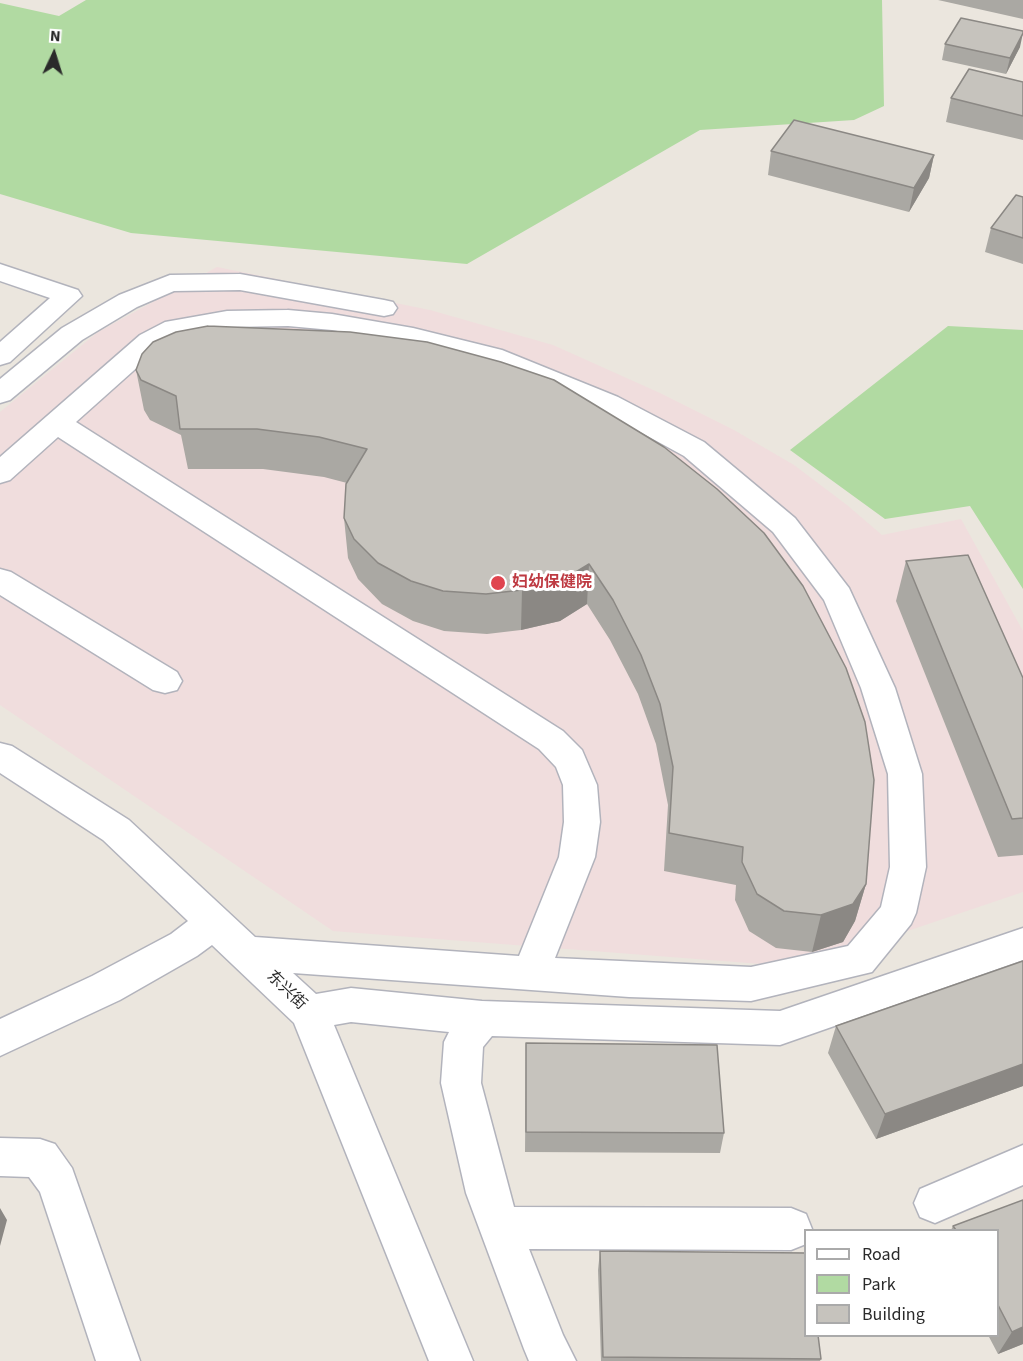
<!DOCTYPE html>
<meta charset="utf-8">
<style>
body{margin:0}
#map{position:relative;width:1023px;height:1361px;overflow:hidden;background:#ebe6de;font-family:"Source Sans 3",sans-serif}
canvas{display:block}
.legend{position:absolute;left:804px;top:1229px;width:195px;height:108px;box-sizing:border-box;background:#fff;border:2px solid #aaa;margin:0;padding:8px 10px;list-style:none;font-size:18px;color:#2a2a2a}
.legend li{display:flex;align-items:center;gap:12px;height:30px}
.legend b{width:30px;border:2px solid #aaa}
.north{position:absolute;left:24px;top:24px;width:60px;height:60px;-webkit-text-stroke:4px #fff;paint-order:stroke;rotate:4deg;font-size:16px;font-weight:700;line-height:24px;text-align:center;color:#2a2a2a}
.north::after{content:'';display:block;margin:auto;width:21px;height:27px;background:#2a2a2a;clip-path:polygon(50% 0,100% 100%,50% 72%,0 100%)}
</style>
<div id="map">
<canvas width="1023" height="1361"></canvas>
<ul class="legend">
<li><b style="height:8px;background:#fff"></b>Road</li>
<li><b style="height:16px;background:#b1daa2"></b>Park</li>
<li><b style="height:16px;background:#c6c3bd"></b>Building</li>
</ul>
<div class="north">N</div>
</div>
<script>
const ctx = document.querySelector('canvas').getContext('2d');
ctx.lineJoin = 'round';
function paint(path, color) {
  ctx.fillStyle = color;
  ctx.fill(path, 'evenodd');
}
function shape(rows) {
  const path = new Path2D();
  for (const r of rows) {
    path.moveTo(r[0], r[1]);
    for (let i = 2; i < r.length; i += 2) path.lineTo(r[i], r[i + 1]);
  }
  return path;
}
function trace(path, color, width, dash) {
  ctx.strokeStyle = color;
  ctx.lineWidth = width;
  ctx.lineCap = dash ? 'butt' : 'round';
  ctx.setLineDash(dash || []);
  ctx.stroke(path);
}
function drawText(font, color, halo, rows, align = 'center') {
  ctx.font = font + ' "Source Sans 3","Noto Sans SC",sans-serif';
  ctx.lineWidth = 6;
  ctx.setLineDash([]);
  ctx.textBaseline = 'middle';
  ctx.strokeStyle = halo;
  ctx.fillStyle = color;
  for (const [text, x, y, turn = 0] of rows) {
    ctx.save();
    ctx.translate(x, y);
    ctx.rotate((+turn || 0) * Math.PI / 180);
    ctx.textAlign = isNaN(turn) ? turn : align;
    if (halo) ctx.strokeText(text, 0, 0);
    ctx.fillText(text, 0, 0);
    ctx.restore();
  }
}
const medical = shape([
 [217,267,430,310,553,345,660,393,734,430,794,465,847,505,882,535,961,519,1023,631,1023,892,801,967,333,931,0,705,0,412,98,332]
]);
const green = shape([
 [86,0,882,0,884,106,854,120,700,130,467,264,131,233,0,194,0,3,59,16],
 [948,326,1023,330,1023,589,970,506,885,519,790,450]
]);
const minor = shape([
 [0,264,78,290,82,296,10,362,0,365,0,342,50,298,0,281,0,264],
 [240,274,384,300,393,302,397,308,393,314,384,316,240,290,174,291,137,307,82,340,10,400,0,403,0,379,62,328,119,295,170,275,240,274],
 [288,310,332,314,413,328,502,350,618,397,704,442,795,518,849,588,895,688,922,774,926,867,916,913,911,924,872,972,751,1001,629,997,293,973,316,994,351,988,482,1001,780,1011,1023,928,1023,960,780,1045,492,1036,483,1047,481,1083,514,1207,791,1208,806,1214,812,1229,806,1230,806,1244,791,1250,529,1249,563,1335,576,1361,529,1361,524,1349,466,1193,441,1083,444,1042,449,1032,351,1022,334,1025,473,1361,429,1361,294,1023,212,945,197,956,120,1000,0,1056,0,1019,92,976,171,934,188,921,103,840,0,773,0,743,12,746,129,820,255,937,519,956,559,857,564,822,563,785,556,767,539,749,58,437,10,480,0,483,0,457,140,335,165,322,227,311,288,310],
 [288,326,332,330,413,344,483,362,598,409,684,456,773,532,824,600,861,688,888,774,890,867,881,907,848,946,751,967,555,958,595,857,600,822,597,785,582,750,563,731,76,422,160,347,182,335,227,327,288,326],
 [0,569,11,572,177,672,182,681,177,690,165,693,153,690,0,595,0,569],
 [0,1138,40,1139,55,1144,72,1168,140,1361,96,1361,40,1192,29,1177,0,1176,0,1138],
 [1023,1145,1023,1185,935,1223,920,1217,914,1203,920,1189,1023,1145]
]);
const wall = shape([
 [938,0,1023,0,1023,19],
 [945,44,1020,47,1006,74,942,60],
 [1023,82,1023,140,946,122,951,98],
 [771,151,934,155,929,178,909,212,768,175],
 [1023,197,1023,264,985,252,991,228],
 [427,342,866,884,855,921,843,942,812,952,776,948,749,931,735,900,736,885,664,871,668,805,656,744,638,694,610,640,587,604,560,621,521,630,487,634,444,631,413,621,382,604,358,579,348,558,344,518,347,483,324,477,263,469,188,469,181,435,150,420,144,410,136,370],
 [906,561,1023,678,1023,855,998,857,896,601],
 [1023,961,1023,1086,876,1139,828,1053,836,1026],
 [526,1043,724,1133,720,1153,525,1152],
 [1023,1200,1023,1344,998,1354,988,1335,998,1335,998,1230,951,1230,953,1226],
 [600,1251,821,1359,820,1361,601,1361,598,1270]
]);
const shadedWall = shape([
 [1023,33,1020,47,1006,74,1010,58],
 [934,155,929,178,909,212,914,188],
 [589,564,587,604,560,621,521,630,522,590],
 [866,884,855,921,843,942,812,952,821,915],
 [1023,1064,1023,1086,876,1139,885,1114],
 [0,1208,7,1220,0,1246],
 [1023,1327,1023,1344,998,1354,1012,1332]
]);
const building = shape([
 [961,18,1023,31,1023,33,1010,58,945,44,961,18],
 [969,69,1023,82,1023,116,951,98,969,69],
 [794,120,934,155,914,188,771,151,794,120],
 [1016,195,1023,197,1023,238,991,228,1016,195],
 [208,326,350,332,427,342,501,362,554,380,664,447,717,489,764,533,803,586,846,668,865,722,874,780,866,884,853,904,821,915,784,911,757,894,742,862,743,847,669,833,673,767,660,704,641,655,613,600,589,564,561,581,522,590,486,594,443,591,411,581,378,563,354,539,344,518,346,484,367,449,319,437,257,429,180,429,176,396,141,380,136,370,142,354,153,342,176,332,208,326],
 [968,555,1023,678,1023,818,1012,819,906,561,968,555],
 [1023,961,1023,1064,885,1114,836,1026,1023,961],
 [526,1043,717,1045,724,1133,526,1132,526,1043],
 [1023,1200,1023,1327,1012,1332,998,1305,998,1230,956,1230,953,1226,1023,1200],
 [600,1251,806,1253,806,1335,818,1335,821,1359,603,1357,600,1251]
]);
const markers = [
 [498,583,8,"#e0444e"]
];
const healthNames = [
 ["妇幼保健院",512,583]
];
const streetNames = [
 ["东兴街",286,991,44]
];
paint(medical, '#f0dddd');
paint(green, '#b1daa2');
trace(minor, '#b2b3bc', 3);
paint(minor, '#fff');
paint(wall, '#aaa8a3');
paint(shadedWall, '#8b8884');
paint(building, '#c6c3bd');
trace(building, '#8b8884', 1.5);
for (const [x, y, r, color] of markers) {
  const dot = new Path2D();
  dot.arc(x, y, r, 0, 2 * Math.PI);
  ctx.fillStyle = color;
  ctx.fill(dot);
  trace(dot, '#fff', 2);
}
drawText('bold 16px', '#be3a42', '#fff', healthNames, 'left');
drawText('16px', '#2a2a2a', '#fff', streetNames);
</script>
